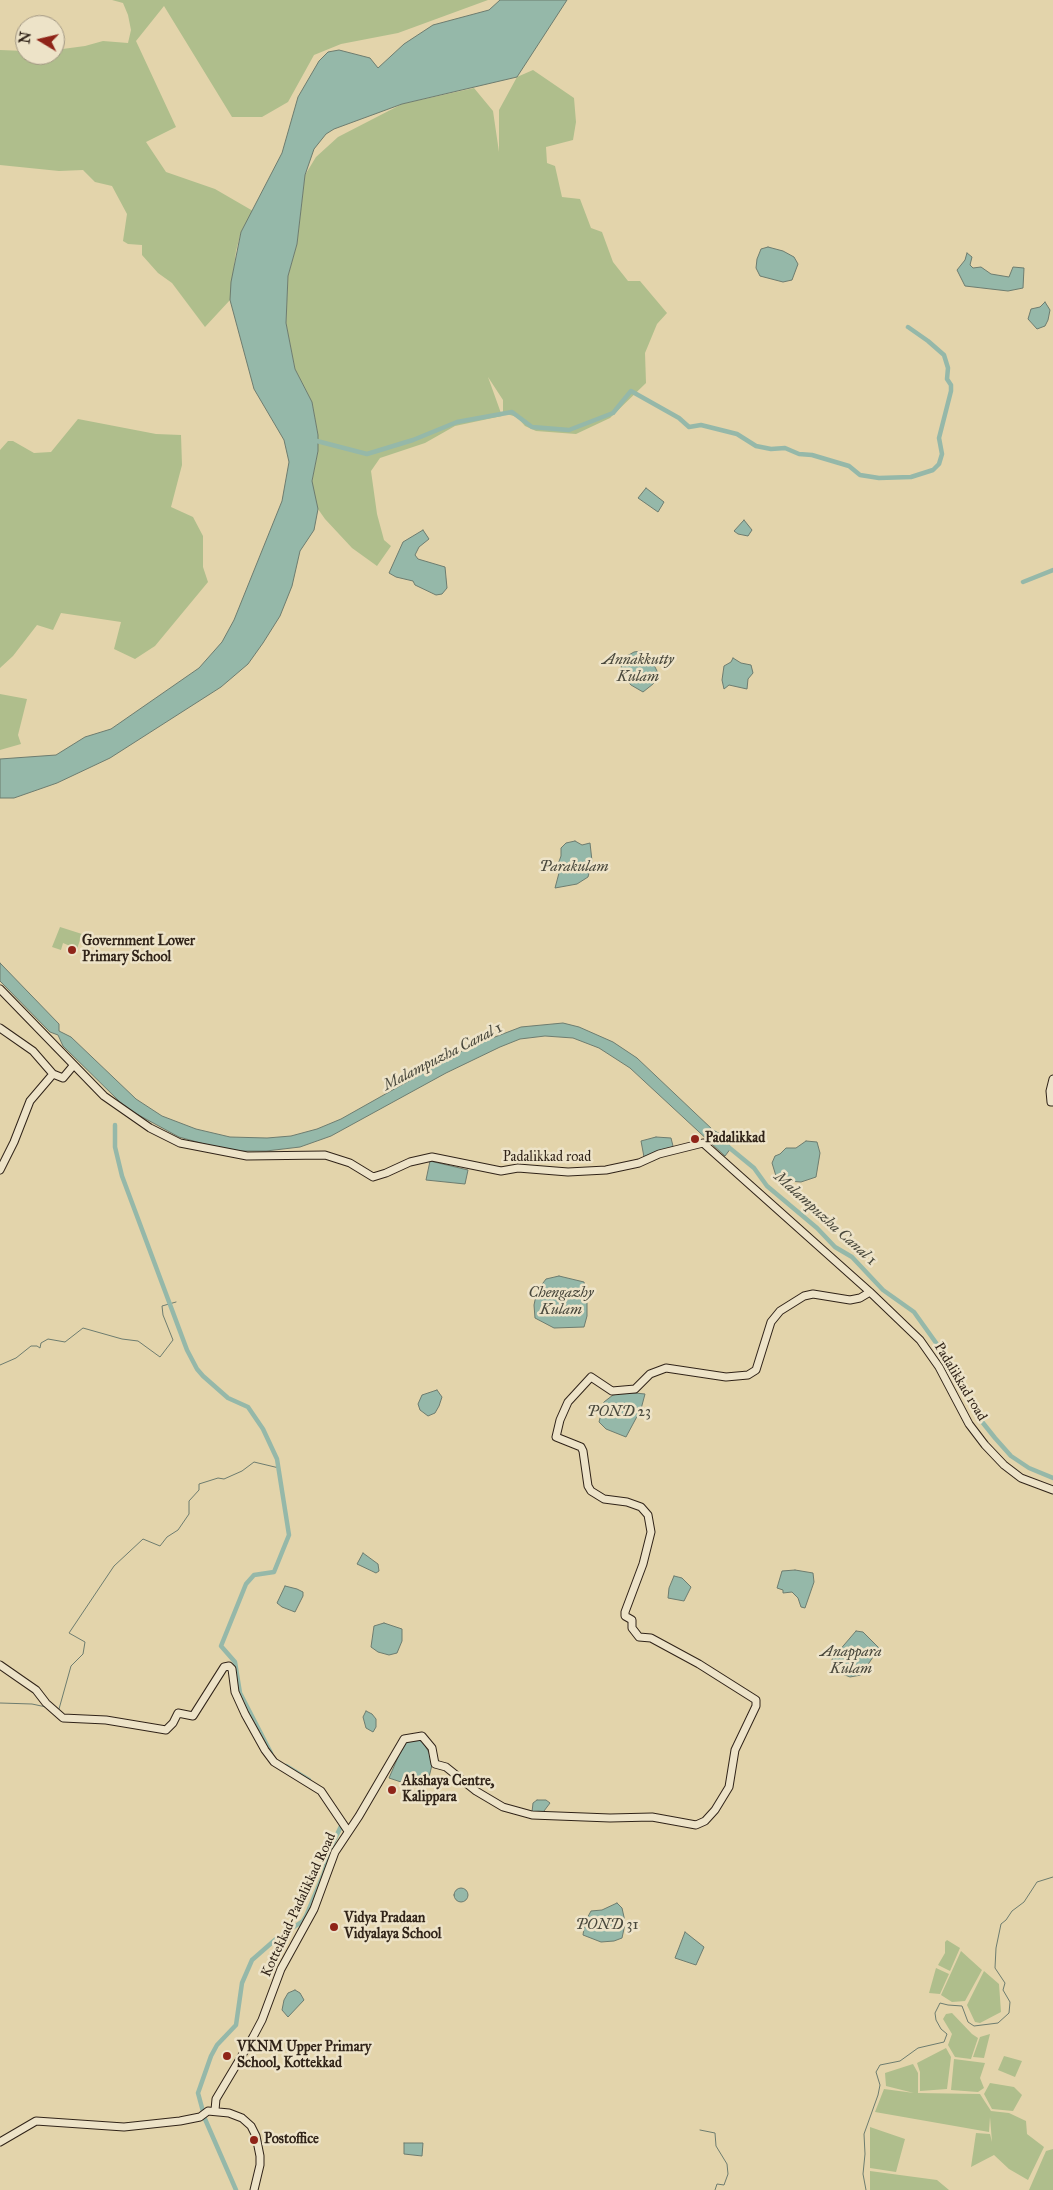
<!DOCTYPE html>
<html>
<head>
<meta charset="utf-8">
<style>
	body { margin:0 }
	#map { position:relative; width:1053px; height:2190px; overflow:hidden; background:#e3d4ab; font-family:"IM FELL Great Primer",serif }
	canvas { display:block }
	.north { position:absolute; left:15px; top:15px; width:50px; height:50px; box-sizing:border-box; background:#ede3c8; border:1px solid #a19682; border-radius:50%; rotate:279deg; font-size:14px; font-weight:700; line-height:20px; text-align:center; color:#302318 }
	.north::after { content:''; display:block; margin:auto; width:18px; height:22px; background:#8f2418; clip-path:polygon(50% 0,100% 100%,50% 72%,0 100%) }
</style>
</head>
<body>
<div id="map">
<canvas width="1053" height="2190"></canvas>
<div class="north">N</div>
</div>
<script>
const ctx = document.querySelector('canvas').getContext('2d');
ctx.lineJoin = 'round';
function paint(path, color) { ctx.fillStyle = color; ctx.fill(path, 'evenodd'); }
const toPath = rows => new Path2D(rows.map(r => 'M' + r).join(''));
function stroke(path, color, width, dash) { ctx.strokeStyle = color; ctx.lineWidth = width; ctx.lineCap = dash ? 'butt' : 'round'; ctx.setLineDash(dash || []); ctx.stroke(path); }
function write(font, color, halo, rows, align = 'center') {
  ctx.font = font + ' "IM FELL Great Primer",serif'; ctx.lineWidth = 5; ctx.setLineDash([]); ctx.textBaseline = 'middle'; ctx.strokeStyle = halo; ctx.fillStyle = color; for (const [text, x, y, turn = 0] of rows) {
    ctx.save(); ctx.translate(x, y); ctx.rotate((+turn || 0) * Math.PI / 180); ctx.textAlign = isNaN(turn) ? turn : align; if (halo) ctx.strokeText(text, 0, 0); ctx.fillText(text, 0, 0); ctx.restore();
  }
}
const green = toPath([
	[112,0,488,0,398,33,341,44,314,55,288,102,262,117,232,117,164,6,136,41,176,127,146,142,166,172,215,189,253,211,241,232,236,251,230,300,205,327,172,283,158,273,142,255,142,245,128,244,123,241,127,214,112,186,95,182,83,170,59,171,0,165,0,50,25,51,25,55,55,55,55,50,85,46,103,41,128,43,131,30,128,15,123,3],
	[533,70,574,98,576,122,573,140,546,147,547,163,555,166,562,197,580,199,591,228,602,232,613,262,628,281,640,281,667,313,657,324,645,353,646,383,610,418,576,434,536,431,525,426,517,417,503,413,503,400,488,377,502,416,455,426,425,443,380,458,371,471,377,514,384,540,391,546,377,566,352,548,325,519,318,509,312,489,312,481,318,451,318,435,312,402,295,369,286,323,288,276,297,244,305,175,316,157,338,137,402,104,474,88,493,111,499,152,499,110,517,77],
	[78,419,156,434,181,435,182,465,171,507,193,517,203,536,203,567,208,582,155,646,135,659,114,649,121,622,61,613,53,630,37,625,13,656,0,668,0,450,8,441,13,441,34,453,51,452],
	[0,694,27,699,18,735,21,744,0,750],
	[60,927,82,934,77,949,63,943,61,950,52,947],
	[947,1940,960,1948,950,1971,938,1965,945,1953,945,1942],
	[961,1951,982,1970,965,2001,952,2002,941,1995],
	[936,1968,949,1974,940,1994,929,1993],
	[984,1971,999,1984,1001,2012,980,2023,975,2022,967,2005],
	[952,2013,972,2034,978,2038,971,2059,955,2057,948,2045,952,2034,943,2019,946,2014],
	[990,2034,984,2058,973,2057,980,2037],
	[946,2048,951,2057,947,2089,920,2091,920,2072,917,2063],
	[1004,2056,1022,2061,1015,2077,998,2070],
	[954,2059,985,2063,980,2078,984,2088,978,2092,951,2090],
	[913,2064,918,2073,918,2093,980,2094,991,2111,1009,2113,1026,2121,1027,2134,1044,2147,1028,2180,1009,2169,994,2155,971,2167,976,2133,990,2134,992,2142,990,2117,989,2132,875,2112,884,2089,914,2093,886,2086,885,2073],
	[990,2083,1014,2087,1022,2095,1013,2111,992,2109,984,2094],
	[870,2127,905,2139,896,2172,870,2168],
	[1053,2149,1053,2190,1029,2190,1046,2151],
	[870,2171,937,2180,949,2190,870,2190]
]);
const water = toPath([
	[500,0,567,0,517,77,402,104,334,129,326,134,314,149,305,175,297,244,288,276,286,323,295,369,312,402,318,435,318,451,312,481,318,509,314,530,300,551,292,586,280,616,263,643,248,664,221,687,110,758,57,783,14,798,0,798,0,759,56,755,85,737,111,729,199,668,222,642,234,620,282,501,289,462,284,440,254,389,230,300,231,282,241,232,282,153,298,97,319,61,328,52,339,50,370,58,378,68,404,44,433,25,489,10,500,0],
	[768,247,783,251,794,257,798,264,792,280,783,282,760,276,756,268,757,259,761,249,768,247],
	[967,253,972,257,970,265,973,268,981,267,991,274,1009,277,1013,267,1024,268,1023,288,1008,291,965,286,957,270,965,260,967,253],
	[1045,302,1050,310,1048,320,1045,326,1037,329,1028,319,1031,309,1040,307,1045,302],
	[646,488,664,502,658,512,638,498,646,488],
	[744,520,752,530,748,536,738,534,734,531,744,520],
	[423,530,429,539,419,547,415,555,418,559,445,567,447,588,442,594,436,595,415,585,413,581,396,577,389,573,403,542,423,530],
	[641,651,650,657,658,673,653,684,643,692,631,685,622,676,621,664,627,656,634,652,641,651],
	[733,658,741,663,751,665,753,673,748,679,747,689,729,685,724,689,722,680,724,666,731,662,733,658],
	[575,841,582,845,590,843,592,861,588,877,577,884,555,888,559,873,557,867,561,856,561,848,566,843,575,841],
	[0,963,59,1024,59,1031,71,1037,136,1099,162,1116,196,1129,230,1137,267,1138,291,1136,317,1129,341,1119,469,1047,521,1027,563,1023,579,1027,613,1042,637,1058,713,1130,724,1136,731,1148,725,1156,630,1068,599,1048,573,1038,545,1036,520,1039,500,1047,446,1073,331,1136,300,1147,266,1151,239,1151,208,1145,179,1137,133,1112,120,1102,63,1046,58,1035,50,1032,0,981,0,963],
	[656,1137,671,1138,673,1146,668,1150,644,1157,641,1141,656,1137],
	[806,1141,817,1142,820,1153,816,1177,801,1182,788,1181,776,1176,772,1163,775,1156,780,1154,786,1148,796,1148,806,1141],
	[430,1161,468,1170,465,1184,426,1180,430,1161],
	[559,1276,584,1282,587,1298,587,1316,584,1327,554,1328,535,1318,534,1305,537,1291,546,1279,559,1276],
	[437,1390,442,1397,439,1406,435,1413,428,1416,420,1410,418,1404,422,1395,437,1390],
	[625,1392,645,1394,641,1409,626,1437,606,1429,599,1422,604,1402,613,1395,625,1392],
	[363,1553,378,1564,379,1571,376,1573,357,1564,363,1553],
	[795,1570,813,1573,814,1582,805,1608,801,1607,798,1598,792,1592,783,1593,783,1590,777,1588,782,1571,795,1570],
	[674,1576,682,1578,691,1587,684,1601,668,1598,669,1588,674,1576],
	[285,1586,297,1589,303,1592,303,1596,295,1612,282,1607,277,1603,285,1586],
	[384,1623,402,1629,402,1641,397,1653,389,1655,378,1652,371,1647,374,1626,384,1623],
	[856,1631,863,1632,879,1648,861,1675,850,1677,835,1671,832,1659,856,1631],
	[366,1711,372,1714,376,1719,376,1727,373,1732,366,1728,363,1717,366,1711],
	[417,1739,424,1743,433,1761,429,1777,422,1782,401,1782,389,1778,405,1741,417,1739],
	[537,1800,546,1800,550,1803,541,1815,532,1812,533,1803,537,1800],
	'454 1895a7 7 0 1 1 14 0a7 7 0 1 1-14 0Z',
	[617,1903,622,1908,624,1917,625,1924,622,1938,614,1941,601,1942,583,1935,585,1922,591,1911,602,1910,617,1903],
	[685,1932,704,1947,696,1965,675,1958,685,1932],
	[295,1990,300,1993,304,2000,288,2017,282,2010,284,2000,288,1993,295,1990],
	[404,2143,423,2143,422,2156,404,2154,404,2143]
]);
const stream = toPath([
	[0,1365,16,1358,31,1346,37,1346,40,1348,41,1343,48,1339,65,1342,83,1328,122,1339,138,1341,160,1357,173,1340,163,1315,162,1306,176,1302],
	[0,1703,32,1704,46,1707],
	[59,1709,71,1666,83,1654,85,1642,69,1633,114,1566,143,1539,160,1546,167,1537,178,1530,189,1514,189,1501,199,1490,199,1484,218,1478,224,1479,242,1471,254,1462,279,1468],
	[700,2130,715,2133,716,2146,727,2164,728,2174,724,2185,717,2184,715,2190],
	[866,2190,863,2174,865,2154,864,2134,878,2095,880,2085,876,2072,880,2065,900,2061,918,2048,944,2042,947,2034,941,2029,936,2020,935,2013,940,2003,948,2005,962,2006,968,2022,974,2026,998,2023,1009,2013,1010,2002,1003,1990,1005,1983,995,1968,996,1948,1001,1924,1006,1920,1012,1911,1024,1902,1037,1882,1053,1877]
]);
const canal = toPath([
	[313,440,367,454,413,440,457,422,512,412,532,427,569,430,613,413,631,391,679,418,689,427,701,425,737,434,756,446,771,449,785,448,799,454,812,455,849,466,860,475,879,478,911,477,933,470,939,464,942,454,939,438,951,391,951,385,947,379,948,368,944,355,928,341,908,327],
	[1023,582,1053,570],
	[115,1125,115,1147,122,1176,187,1350,197,1369,203,1376,228,1398,248,1407,263,1429,277,1459,289,1535,274,1572,254,1575,246,1584,221,1646,235,1662,240,1693,271,1753],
	[726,1145,754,1168,767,1186,817,1228,835,1247,852,1257,883,1290,914,1312,944,1354,979,1418,995,1438,1011,1456,1029,1468,1053,1478],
	[286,1766,309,1780],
	[236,2190,205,2119,198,2093,211,2056,217,2045,236,2025,242,1983,252,1960,276,1939,303,1921,306,1916,324,1873,332,1845,343,1822]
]);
const secondary = toPath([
	[0,989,104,1096,150,1128,180,1143,247,1156,325,1155,350,1163,373,1177,386,1173,410,1162,432,1157,501,1171,518,1168,568,1172,606,1170,639,1163,659,1154,703,1143,870,1292,920,1340,939,1367,969,1424,985,1445,1004,1465,1021,1478,1053,1490],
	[0,1028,33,1051,53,1074,63,1078,73,1066],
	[1053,1079,1050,1091,1051,1102,1053,1102],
	[0,1170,14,1142,30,1101,53,1074],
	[0,1665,36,1690,46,1703,63,1718,106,1720,166,1730,173,1723,178,1713,193,1716,224,1667,229,1666,232,1669,235,1692,245,1714,265,1750,274,1762,321,1791,348,1831],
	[215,2110,216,2099,253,2037,262,2020,281,1969,314,1909,335,1852,359,1816,404,1739,422,1736,432,1748,435,1764,446,1767,476,1791,503,1807,532,1815,610,1818,652,1817,696,1825,705,1821,715,1810,729,1787,735,1750,756,1706,756,1700,699,1664,651,1638,639,1637,632,1628,632,1620,625,1616,625,1612,643,1564,651,1532,648,1515,641,1507,627,1502,604,1499,591,1491,588,1486,583,1451,581,1447,556,1437,560,1420,568,1402,591,1377,612,1391,635,1389,650,1374,666,1368,726,1377,748,1375,756,1370,771,1322,780,1311,804,1296,813,1294,850,1300,860,1298,870,1292],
	[0,2142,36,2121,124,2127,180,2121,200,2117,208,2111,229,2113,242,2118,251,2126,256,2136,260,2156,260,2165,254,2190]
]);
const markers = [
	[72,950,5,"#8f2418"],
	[695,1139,5,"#8f2418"],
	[392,1790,5,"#8f2418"],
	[334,1927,5,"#8f2418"],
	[227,2056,5,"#8f2418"],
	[254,2140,5,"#8f2418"]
];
const poiNames = [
	["Government Lower",82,942],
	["Primary School",82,958],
	["Padalikkad",705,1139],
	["Akshaya Centre,",402,1782],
	["Kalippara",402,1798],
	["Vidya Pradaan",344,1919],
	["Vidyalaya School",344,1935],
	["VKNM Upper Primary",237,2048],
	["School, Kottekkad",237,2064],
	["Postoffice",264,2140]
];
const streetNames = [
	["Padalikkad road",547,1158],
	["Padalikkad road",960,1382,59],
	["Kottekkad-Padalikkad Road",299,1905,-65]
];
const waterNames = [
	["Annakkutty",638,660],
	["Kulam",638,677],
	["Parakulam",574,867],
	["Malampuzha Canal 1",443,1057,-27],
	["Malampuzha Canal 1",825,1219,42],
	["Chengazhy",561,1293],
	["Kulam",561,1310],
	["POND 23",619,1412],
	["Anappara",851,1652],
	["Kulam",851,1669],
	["POND 31",607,1925]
];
paint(green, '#afbe8c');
paint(water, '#95b8a9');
stroke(water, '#6d7c6f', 1);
stroke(stream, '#6d7c6f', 1);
stroke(canal, '#95b8a9', 4.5);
stroke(secondary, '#302318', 9);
stroke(secondary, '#ede3c8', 7);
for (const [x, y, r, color] of markers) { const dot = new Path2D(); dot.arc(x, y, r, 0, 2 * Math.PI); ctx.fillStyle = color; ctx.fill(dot); stroke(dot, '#ede3c8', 2); }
write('bold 14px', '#302318', '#ede3c8', poiNames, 'left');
write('14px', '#302318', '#ede3c8', streetNames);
write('italic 15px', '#49483c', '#ede3c8', waterNames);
</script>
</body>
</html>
